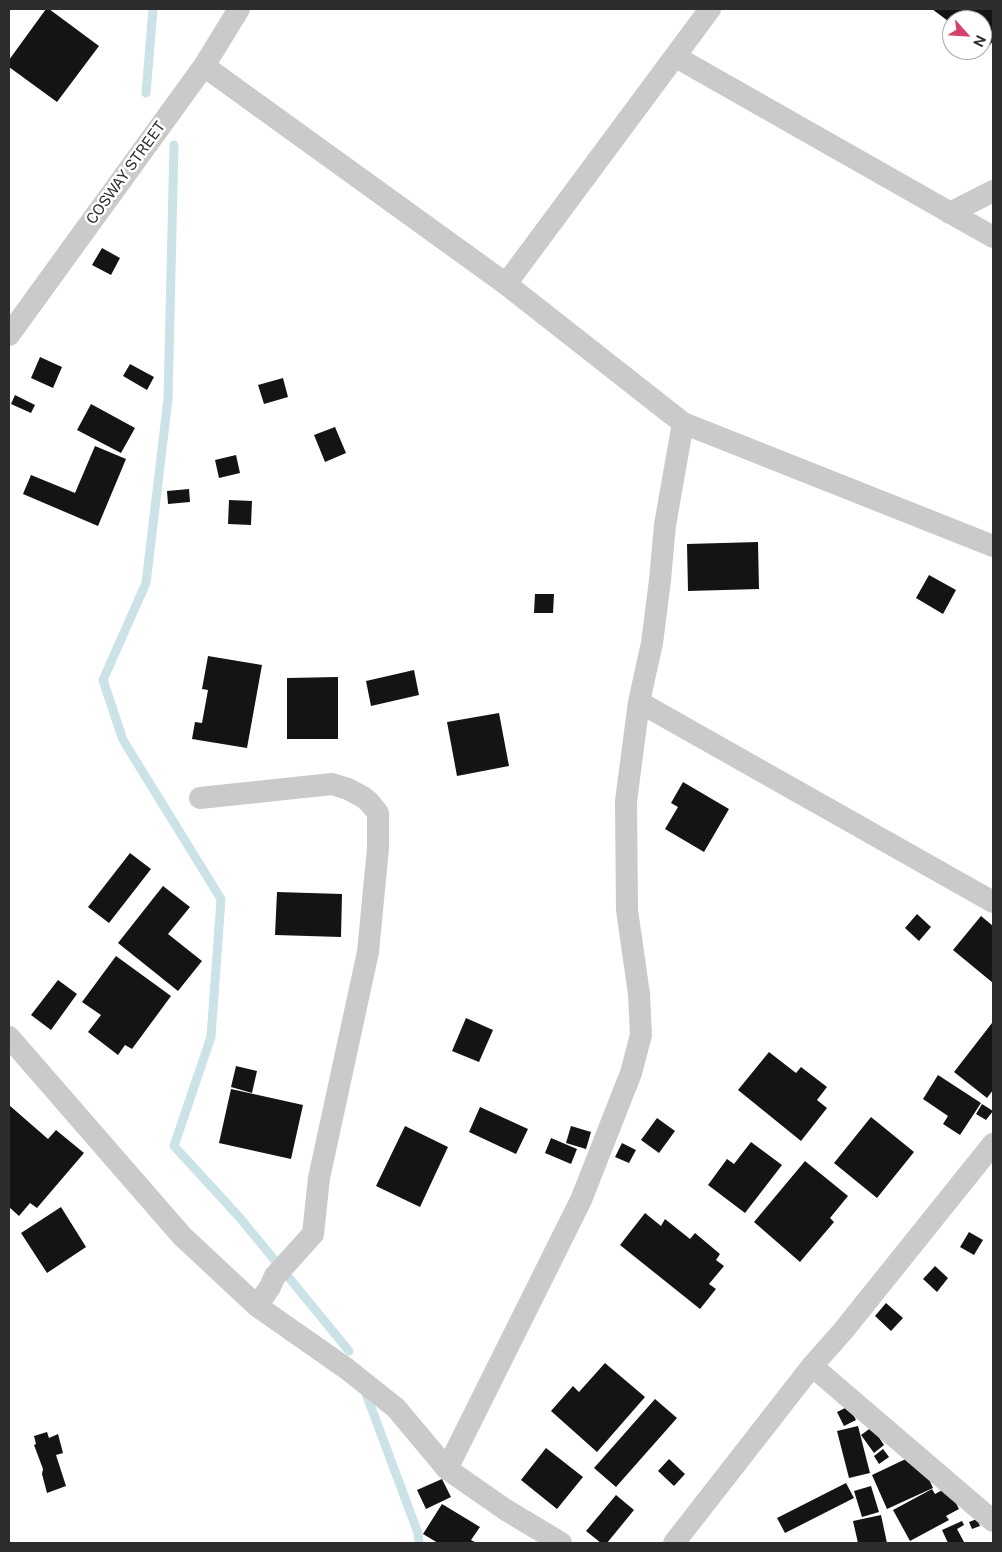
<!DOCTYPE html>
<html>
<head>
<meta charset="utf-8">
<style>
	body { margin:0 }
	#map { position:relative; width:1002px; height:1552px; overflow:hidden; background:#fff; font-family:"Public Sans",sans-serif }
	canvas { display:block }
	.frame { position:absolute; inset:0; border:10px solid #2d2d2d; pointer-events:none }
	.north { position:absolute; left:942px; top:10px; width:50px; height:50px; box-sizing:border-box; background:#fff; border:1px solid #ababab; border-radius:50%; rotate:116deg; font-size:14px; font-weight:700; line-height:20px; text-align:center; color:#2d2d2d }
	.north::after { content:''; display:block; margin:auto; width:18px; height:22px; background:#d2426a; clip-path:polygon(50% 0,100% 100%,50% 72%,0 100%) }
</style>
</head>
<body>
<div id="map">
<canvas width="1002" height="1552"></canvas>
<div class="frame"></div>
<div class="north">N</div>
</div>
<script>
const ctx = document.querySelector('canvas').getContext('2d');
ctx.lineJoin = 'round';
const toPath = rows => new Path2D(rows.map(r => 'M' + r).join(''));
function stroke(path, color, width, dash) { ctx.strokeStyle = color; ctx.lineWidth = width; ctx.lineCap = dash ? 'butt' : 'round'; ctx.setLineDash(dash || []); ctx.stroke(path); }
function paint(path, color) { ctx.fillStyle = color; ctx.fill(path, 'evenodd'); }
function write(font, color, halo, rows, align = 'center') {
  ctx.font = font + ' "Public Sans",sans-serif'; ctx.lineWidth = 5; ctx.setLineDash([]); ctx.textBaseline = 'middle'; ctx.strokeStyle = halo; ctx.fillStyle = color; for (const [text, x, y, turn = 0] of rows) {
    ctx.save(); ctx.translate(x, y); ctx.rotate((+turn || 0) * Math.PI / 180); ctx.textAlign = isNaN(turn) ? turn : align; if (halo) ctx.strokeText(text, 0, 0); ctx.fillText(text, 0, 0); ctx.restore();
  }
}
const stream = toPath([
	[146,93,153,9],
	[174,145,168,399,146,583,103,680,123,740,221,899,211,1037,174,1146,240,1218,349,1351],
	[365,1391,418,1533,419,1543]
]);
const building = toPath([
	[46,9,49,9,99,46,57,102,9,67,9,60],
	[932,9,993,9,993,41,986,50,982,47,982,20,952,20,952,24],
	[102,248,120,258,111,275,92,265],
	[40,357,62,367,53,388,31,378],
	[130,364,154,377,147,390,123,376],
	[283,378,288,397,264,404,258,385],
	[15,395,35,405,31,413,11,404],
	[91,404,135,428,121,453,77,430],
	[335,427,346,453,325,462,314,435],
	[95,446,126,459,98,526,23,494,31,475,75,493],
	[236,455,240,473,219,478,215,460],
	[189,489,190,502,168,504,167,491],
	[229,500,252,501,251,525,228,524],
	[758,542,759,589,688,591,687,544],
	[929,575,956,590,943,614,916,598],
	[535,594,554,594,553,613,534,613],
	[208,656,262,665,247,748,192,739,195,722,202,723,208,690,202,689],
	[414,670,419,695,371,706,366,681],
	[338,677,338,739,287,739,287,678],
	[499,713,509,766,457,776,447,722],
	[683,782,729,809,704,852,665,829,678,807,671,803],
	[130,853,151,869,109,923,88,907],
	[163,886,190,907,168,934,202,961,178,991,118,943],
	[277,892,342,894,341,937,275,935],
	[917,914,931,927,919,941,905,928],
	[981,916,993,926,993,983,953,950],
	[116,956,171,996,132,1049,125,1045,118,1055,88,1032,101,1015,82,1002],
	[58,980,77,994,51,1030,31,1015],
	[466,1018,493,1030,479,1062,452,1051],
	[992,1023,993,1090,987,1098,954,1072],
	[769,1052,796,1073,801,1067,827,1087,817,1100,827,1108,801,1141,738,1090],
	[236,1066,257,1071,252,1093,231,1087],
	[938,1075,981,1103,960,1135,943,1124,948,1116,923,1099],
	[231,1089,303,1105,291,1159,219,1143],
	[982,1104,993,1111,986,1120,976,1114],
	[9,1105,48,1139,56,1130,84,1153,37,1208,30,1203,19,1216,9,1207],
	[480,1107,528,1129,516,1154,469,1132],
	[871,1117,914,1152,877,1198,834,1163],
	[657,1118,675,1131,659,1153,641,1140],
	[405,1126,448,1147,420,1207,376,1186],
	[571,1126,591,1132,586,1149,566,1143],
	[551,1138,577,1149,571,1164,545,1153],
	[751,1142,782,1165,745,1213,708,1185,727,1159,734,1164],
	[622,1143,636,1150,629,1163,615,1157],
	[805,1161,848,1196,830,1218,834,1222,800,1262,754,1222],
	[61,1207,86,1247,47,1273,21,1233],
	[645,1213,661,1226,665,1219,690,1239,695,1233,720,1254,716,1260,724,1266,709,1284,716,1289,700,1309,620,1245],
	[969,1232,983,1240,974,1255,960,1247],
	[935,1266,948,1278,937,1292,923,1279],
	[886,1303,903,1318,891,1331,875,1316],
	[605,1363,645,1397,597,1452,551,1411,573,1386,579,1392],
	[655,1399,677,1418,616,1487,594,1468],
	[849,1406,856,1420,844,1426,837,1412],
	[858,1426,870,1473,849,1478,837,1431],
	[872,1427,884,1445,874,1453,861,1435],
	[47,1432,49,1438,58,1434,63,1453,56,1455,66,1486,47,1493,42,1474,43,1469,34,1445,36,1444,34,1436],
	[546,1448,583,1477,557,1509,521,1480],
	[883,1449,889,1457,879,1464,874,1456],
	[912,1456,924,1468,933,1488,887,1509,872,1475],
	[669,1459,685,1474,674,1486,658,1471],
	[442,1479,451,1497,426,1509,417,1490],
	[846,1483,854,1498,785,1533,777,1518],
	[871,1486,879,1512,862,1517,854,1491],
	[948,1487,959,1509,946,1516,949,1520,910,1541,893,1510,932,1489,935,1494],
	[616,1495,634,1510,607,1543,601,1543,586,1531],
	[442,1504,480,1527,471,1540,477,1543,438,1543,423,1534],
	[881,1515,887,1543,858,1543,853,1521],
	[977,1519,980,1526,972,1529,969,1522],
	[962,1521,964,1525,957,1529,964,1542,948,1543,942,1530]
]);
const minor = toPath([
	[676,57,993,237],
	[204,66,506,284,683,423,993,546],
	[950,213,993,191],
	[506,284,710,9],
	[9,335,204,66,239,9],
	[639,702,993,902],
	[200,798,332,784,348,789,363,797,369,802,378,813,378,848,368,952,319,1178,313,1234,275,1276,270,1287,257,1306],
	[9,1037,182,1236,257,1306,347,1369,396,1408,447,1469,506,1510,561,1543],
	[812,1366,993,1521],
	[447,1469,581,1200,631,1073,641,1035,639,994,627,910,626,801,639,702,652,643,660,580,665,525,683,423],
	[674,1543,812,1366,843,1331,993,1144]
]);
const streetNames = [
	["COSWAY STREET",126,173,-54]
];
stroke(stream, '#cbe2e7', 9);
paint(building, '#141414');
stroke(minor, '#cacaca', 22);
write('15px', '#2d2d2d', '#fff', streetNames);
</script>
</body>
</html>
